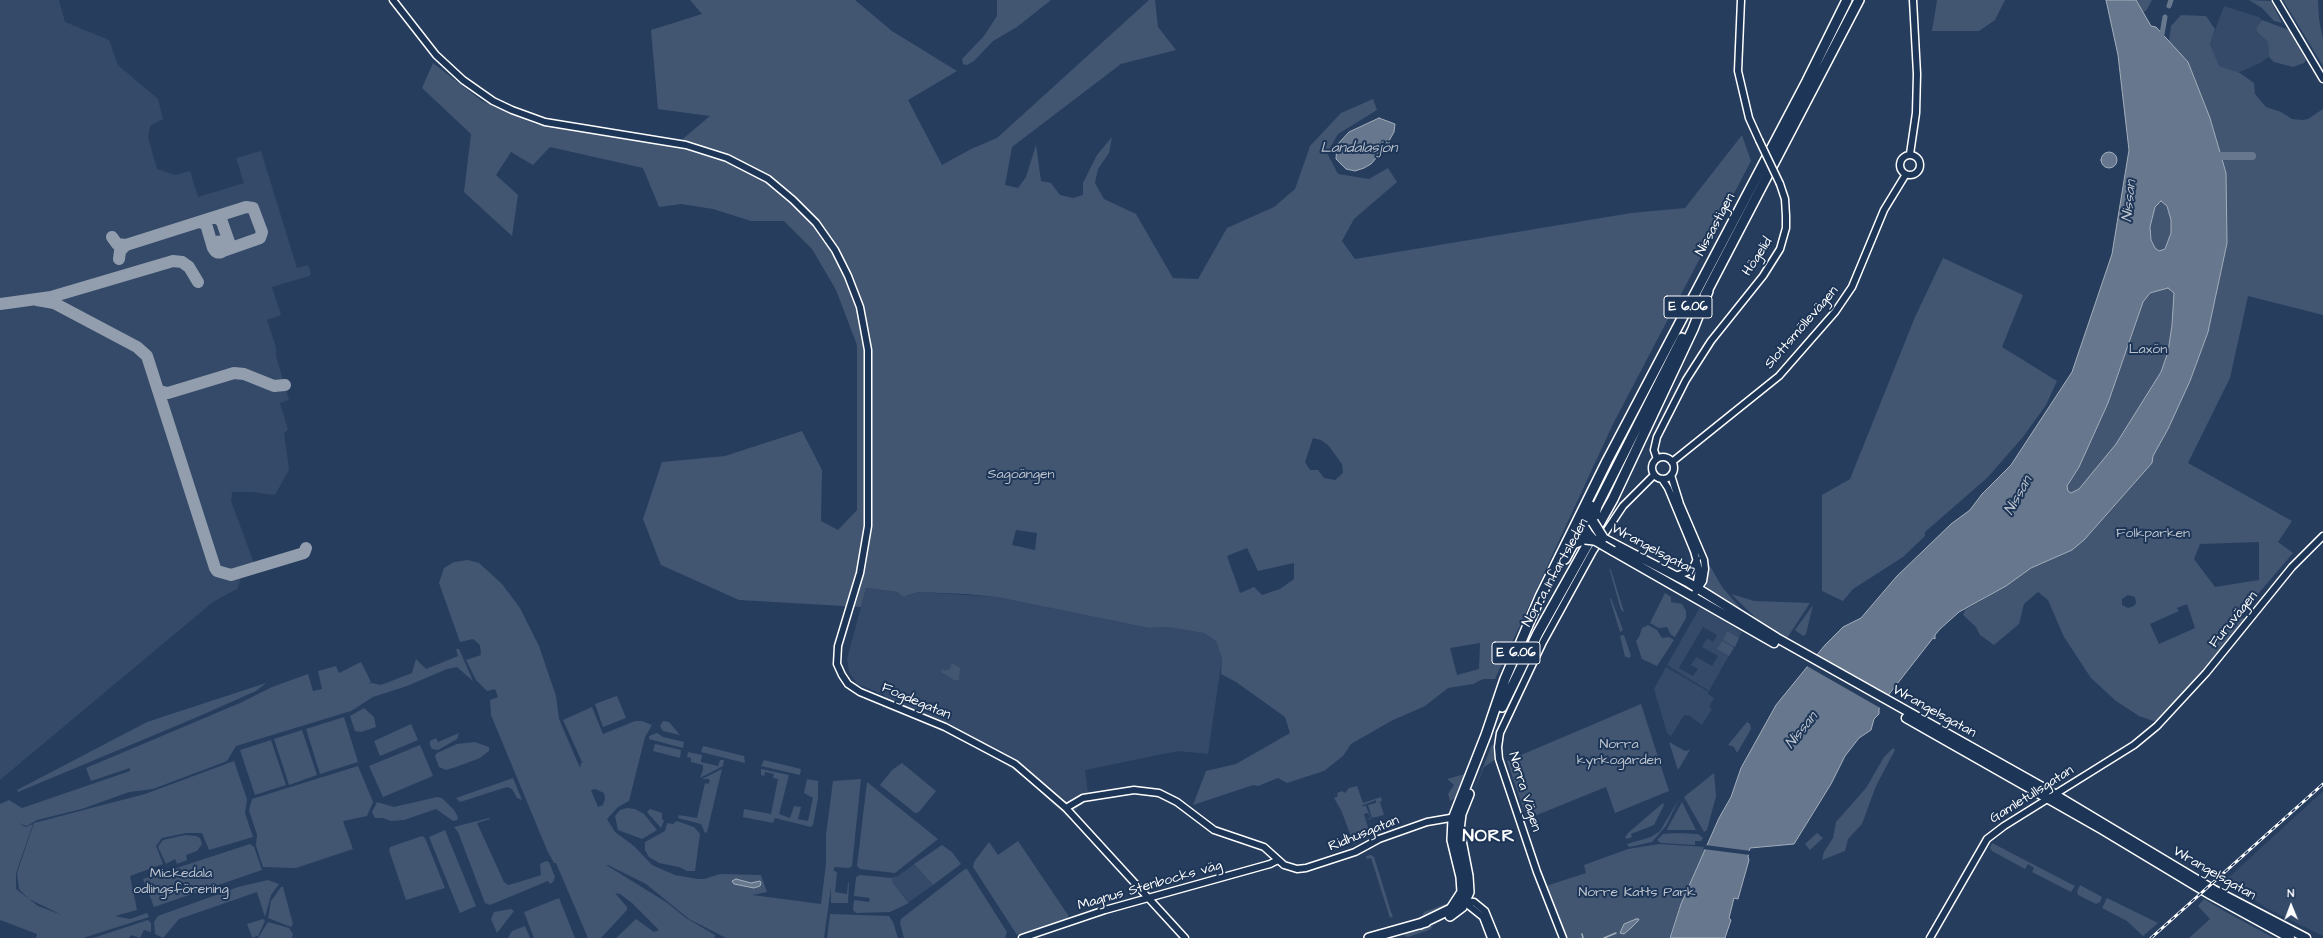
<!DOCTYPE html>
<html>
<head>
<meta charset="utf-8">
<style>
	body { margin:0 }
	#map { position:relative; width:2323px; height:938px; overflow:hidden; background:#263d5e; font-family:"Architects Daughter",sans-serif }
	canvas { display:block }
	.north { position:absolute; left:2271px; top:886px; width:40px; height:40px; -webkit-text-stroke:3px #1d3557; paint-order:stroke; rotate:359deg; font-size:11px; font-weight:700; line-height:16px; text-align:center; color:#fff }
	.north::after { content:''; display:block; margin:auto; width:14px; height:18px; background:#fff; clip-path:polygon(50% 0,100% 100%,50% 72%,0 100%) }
</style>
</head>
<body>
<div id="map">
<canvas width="2323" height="938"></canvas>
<div class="north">N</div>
</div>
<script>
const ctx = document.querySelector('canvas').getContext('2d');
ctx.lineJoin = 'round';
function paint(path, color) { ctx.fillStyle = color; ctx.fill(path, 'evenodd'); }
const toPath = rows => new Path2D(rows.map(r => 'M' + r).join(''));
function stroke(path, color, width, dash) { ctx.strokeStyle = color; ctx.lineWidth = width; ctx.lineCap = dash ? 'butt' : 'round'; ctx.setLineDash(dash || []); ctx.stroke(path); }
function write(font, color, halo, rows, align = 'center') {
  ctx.font = font + ' "Architects Daughter",sans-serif'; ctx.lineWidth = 4; ctx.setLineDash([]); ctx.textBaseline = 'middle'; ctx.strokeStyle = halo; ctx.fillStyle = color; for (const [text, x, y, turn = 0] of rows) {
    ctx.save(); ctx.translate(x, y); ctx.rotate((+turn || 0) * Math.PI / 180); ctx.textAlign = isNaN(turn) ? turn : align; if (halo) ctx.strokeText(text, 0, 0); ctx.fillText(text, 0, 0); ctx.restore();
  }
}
const built = toPath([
	[0,0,59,0,65,22,109,40,118,65,158,99,163,119,150,126,148,137,157,169,175,175,190,171,198,197,244,183,236,158,261,151,297,268,308,265,311,274,309,276,272,287,281,315,267,320,276,347,276,356,289,400,280,403,288,430,284,433,289,470,275,495,252,492,232,492,231,501,254,563,240,569,242,575,237,589,213,602,0,780],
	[2224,6,2259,17,2262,20,2256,28,2257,32,2268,42,2269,57,2260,63,2240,72,2233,72,2219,67,2210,44],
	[866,588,898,592,907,596,918,592,997,597,1149,628,1167,627,1204,633,1216,641,1222,659,1208,754,1178,751,1085,770,1089,801,1084,802,1068,818,1030,782,981,748,921,720,882,708,885,695,857,684,849,672,847,659],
	[1700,607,1742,632,1709,691,1667,665],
	[1703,627,1717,635,1713,642,1707,638,1702,647,1718,656,1712,666,1696,657,1691,665,1698,669,1693,676,1679,668],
	[1666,667,1709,692,1708,694,1714,698,1709,707,1712,709,1702,725,1690,716,1684,715,1671,736,1667,733,1654,689],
	[2323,791,2323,936,2266,908,2227,879],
	[914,864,933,885,909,902,893,883,892,877,898,876]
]);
const green = toPath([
	[690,0,855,0,892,31,957,71,908,100,942,165,971,149,997,138,1149,0,1155,0,1158,27,1176,50,1121,64,1012,147,1005,185,1018,188,1026,177,1036,145,1041,181,1051,183,1060,195,1073,198,1083,195,1083,183,1097,155,1112,137,1109,153,1098,169,1095,183,1104,199,1136,214,1173,278,1198,279,1227,228,1274,207,1295,189,1310,146,1341,113,1373,99,1377,110,1338,134,1327,153,1338,174,1369,179,1388,168,1397,182,1354,219,1342,241,1355,259,1631,213,1685,208,1742,135,1751,161,1613,424,1495,679,1483,679,1473,684,1448,688,1425,706,1391,721,1351,744,1343,756,1324,771,1287,783,1278,778,1258,786,1253,785,1193,805,1206,771,1236,764,1290,733,1285,717,1236,682,1221,674,1222,659,1216,641,1204,633,1167,627,1149,628,997,597,966,594,918,592,903,597,898,592,866,588,861,607,739,600,661,565,643,519,662,462,725,456,802,431,822,470,821,521,838,530,857,510,857,345,836,290,812,249,784,221,751,221,713,209,681,204,659,207,643,168,550,147,533,165,511,152,496,175,518,195,512,236,464,192,471,134,422,88,433,63,482,101,535,124,673,147,710,116,658,109,651,30,702,14],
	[1313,438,1321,440,1328,445,1342,464,1343,473,1335,480,1324,478,1318,470,1310,470,1305,462],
	[1016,530,1037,533,1035,550,1012,545],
	[1247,548,1258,571,1294,563,1294,579,1280,589,1262,595,1254,587,1240,593,1227,556],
	[1480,643,1479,669,1457,675,1450,648],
	[997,0,1051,0,1017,27,993,41,974,61,967,65,963,64,962,59,984,36,997,16],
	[1937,0,2005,0,1995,20,1979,31,1932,31],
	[2136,0,2152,0,2146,11,2142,12],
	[2249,0,2271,1,2282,23,2274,21,2262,8],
	[2283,0,2318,0,2319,19,2323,39,2323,66],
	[2181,15,2206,16,2215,29,2210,44,2219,66,2240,73,2254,83,2255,94,2266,107,2281,112,2292,119,2303,120,2308,119,2323,109,2323,315,2248,296,2230,378,2188,463,2292,521,2278,542,2293,553,2240,615,2249,624,2159,723,2139,716,2116,701,2091,678,2064,637,2048,600,2038,592,2024,604,2019,624,1994,645,1980,635,1976,627,1963,615,1965,610,2006,586,2031,568,2072,550,2084,540,2152,463,2152,456,2168,429,2190,381,2208,332,2227,243,2226,173,2210,118,2188,62,2169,42,2171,26],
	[2259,542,2259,580,2215,587,2194,559,2200,544],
	[2128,595,2135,597,2136,603,2134,606,2128,608,2122,605,2122,599],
	[2187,604,2195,628,2159,644,2150,624,2179,611,2177,608],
	[2262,20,2289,30,2306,60,2304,63,2293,67,2274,62,2269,57,2268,42,2257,32,2256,28],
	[2161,201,2167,206,2171,220,2171,233,2165,249,2159,251,2155,248,2151,240,2150,227,2155,207],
	[1943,258,2023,295,2002,347,2057,381,2046,405,2023,437,1987,478,1925,532,1925,536,1903,557,1853,589,1843,601,1822,591,1822,495,1850,479,1915,317],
	[2168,288,2174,293,2172,325,2168,352,2161,372,2116,444,2079,489,2071,493,2068,491,2067,486,2079,467,2108,403,2143,302,2150,293],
	[1706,559,1722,587,1741,609,1707,588,1705,581],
	[468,560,479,563,502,584,520,608,539,646,556,696,559,719,580,768,581,763,585,761,582,762,563,720,592,707,603,734,635,721,642,721,652,725,645,737,629,801,618,807,607,819,615,832,634,846,652,865,675,875,698,879,704,879,720,874,761,875,767,892,752,895,821,904,826,864,826,835,833,781,861,779,852,866,849,868,834,867,834,871,837,872,835,892,847,894,848,883,849,883,848,903,831,903,831,887,824,938,726,938,689,919,646,884,608,865,606,865,666,902,686,918,715,935,714,938,616,938,636,919,654,932,659,930,632,903,620,894,615,893,627,907,627,910,601,938,588,938,556,863,554,863,547,850,491,715,490,700,498,697,495,689,487,691,476,680,466,660,481,655,480,645,473,639,460,642,439,583,444,568,454,562],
	[595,789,604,793,605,799,603,805,598,807,591,790],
	[1609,568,1611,570,1624,612,1621,610],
	[1665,593,1671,597,1671,602,1682,604,1686,611,1686,618,1675,637,1671,635,1667,627,1659,628,1650,623],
	[1731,594,1754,601,1810,603,1787,638,1761,623],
	[1611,598,1623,630,1620,632,1610,599],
	[1813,605,1806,634,1803,636,1795,630],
	[1648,625,1657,630,1662,638,1669,637,1674,640,1657,666,1642,659,1636,641,1639,637,1642,628],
	[1727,631,1739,638,1735,647,1723,640],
	[1624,635,1631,656,1628,659,1628,657,1625,657,1620,636],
	[1722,641,1734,648,1729,656,1717,649],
	[456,649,459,649,473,681,457,667,447,669,407,686,373,697,351,711,236,746,227,761,153,789,129,792,82,809,37,820,27,826,18,823,26,827,33,824,16,873,16,889,38,906,62,915,29,899,19,889,17,873,34,823,145,794,234,761,247,799,245,813,253,837,209,850,202,833,186,833,162,838,156,846,163,864,130,876,137,910,115,916,130,919,147,913,149,917,83,938,36,938,37,934,0,920,0,804,9,800,22,808,130,771,130,768,91,781,86,768,240,703,272,687,308,674,313,691,322,689,318,671,336,666,339,673,361,662,371,682,368,684,372,683,381,685,412,673,416,659,426,669,458,656],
	[952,663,960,668,959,680,954,680,941,672,943,667,943,671,950,669],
	[266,683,256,691,195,718,18,792,17,790,147,722],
	[617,696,626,718,603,727,595,704],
	[1641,704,1669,791,1615,813,1606,787,1527,819,1507,761],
	[364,708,374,717,376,727,361,732,355,731,350,716],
	[344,717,358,762,320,774,306,729],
	[663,721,669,722,680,735,663,731,660,726],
	[1747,722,1750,724,1751,729,1737,753,1734,747,1728,745],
	[411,724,418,740,380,756,374,741],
	[302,730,317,775,289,785,274,739],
	[459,733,457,739,438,750,432,749,430,745,430,741,436,738,438,742],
	[657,733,663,737,684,742,683,748,649,739,649,736],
	[271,740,286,785,255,795,240,750],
	[475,742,489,747,489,751,480,758,456,767,446,770,439,767,435,756,437,753,457,744],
	[1669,742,1685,751,1690,750,1678,770],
	[655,744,681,750,680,758,653,751],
	[1492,744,1496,759,1484,767,1470,801],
	[420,745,433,776,383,797,369,766],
	[703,746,744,756,745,763,701,752],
	[1893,748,1895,750,1876,786,1862,824,1848,839,1845,851,1822,860,1824,852,1833,838,1836,822,1866,788,1884,757],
	[1476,751,1475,756,1455,798,1450,801,1448,794,1454,785,1447,779,1465,774],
	[688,752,702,755,701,762,718,766,720,760,724,760,723,766,700,778,703,770,703,765,691,762,691,758,687,757],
	[764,760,801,769,800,775,761,766],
	[902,763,936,791,919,812,915,813,880,785,892,770],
	[358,766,373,802,367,816,343,821,353,849,296,868,263,867,256,846,257,835,249,810,252,799],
	[722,769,707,832,705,833,701,824,678,818,679,815,697,818,705,783,708,784,710,781,709,779,702,779],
	[761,769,789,775,779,814,790,818,794,806,801,807,798,819,808,821,813,798,804,793,807,779,818,781,818,798,813,825,811,827,775,818,773,823,743,817,744,809,771,814,778,779,773,778,774,774,765,772,764,776,761,775],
	[1714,773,1716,796,1707,830,1704,832,1684,797],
	[513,778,522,800,517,798,512,789,507,787,460,802,456,798],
	[867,782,938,839,895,873,860,869,857,866],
	[1357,786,1363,803,1381,797,1382,801,1376,803,1376,800,1361,806,1366,806,1371,819,1366,820,1370,818,1368,813,1364,814,1370,834,1354,844,1341,810,1334,798,1338,796,1337,793,1342,791,1345,793,1349,788],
	[437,797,442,798,454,810,458,817,457,820,453,821,436,809,404,820,391,821,383,818,375,818,372,812,377,802,394,807],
	[1679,799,1666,826,1652,842,1629,847,1627,844,1651,837,1660,831],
	[1380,802,1384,815,1372,818,1368,805],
	[1682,802,1696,830,1667,830,1667,829],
	[1663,803,1664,805,1654,825,1631,834,1632,837,1627,839,1625,837,1628,833],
	[627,808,635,809,644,814,657,830,642,839,618,830,615,816,620,810],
	[650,809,662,813,662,819,664,821,661,828,647,812],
	[489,818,490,819,477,823,504,882,508,885,516,883,541,875,540,864,546,861,549,862,555,877,553,882,550,884,548,881,490,905,485,903,458,832,454,827],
	[677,821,694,827,700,834,695,871,687,871,679,867,659,863,649,857,645,850,645,842,665,831,667,823,673,824],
	[445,830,476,906,460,913,429,837],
	[1676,833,1698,834,1703,838,1701,841,1695,841,1695,845,1661,843,1657,840,1663,834],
	[1817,833,1823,838,1810,850,1805,844],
	[185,835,196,836,200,838,202,844,197,851,186,855,187,860,177,864,175,859,166,864,158,847,163,840],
	[422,836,425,838,445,888,406,900,389,850,390,847],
	[1018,841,1068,915,1068,918,1017,935,973,867,974,862,989,842,998,855],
	[1992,843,2075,886,2071,892,2032,872,2034,868,2028,864,2025,869,1992,851,1990,848],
	[250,844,254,847,262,870,154,907,143,879],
	[1659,844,1706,847,1681,904,1669,938,1566,938,1546,886,1586,873,1584,865,1628,849],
	[942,845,952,852,961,864,933,885,914,864],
	[1371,855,1374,857,1391,912,1393,916,1390,918,1371,858,1367,859,1366,856],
	[965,869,967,869,1007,932,1005,938,904,938,900,923,901,919],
	[860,875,892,878,893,883,909,903,890,912,856,913,853,910,854,900,869,902,870,898,854,896,856,877],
	[268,880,279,884,271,895,265,917,257,892,179,919,163,938,155,934,154,922,158,916,238,887],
	[2080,885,2102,897,2100,902,2096,904,2078,895,2077,892],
	[281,887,283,887,293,924,291,927,268,918,271,901],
	[559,898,575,938,534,938,524,912],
	[2107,898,2158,923,2143,936,2127,921,2102,908],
	[2204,899,2226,912,2274,938,2189,938,2210,919,2198,906],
	[1451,902,1451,905,1435,915,1402,925,1422,916,1424,912],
	[511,909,514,911,497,933,491,919,494,912],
	[830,914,889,916,893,922,898,938,827,938],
	[263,919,265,921,258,936,249,938,252,937,247,924],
	[148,920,151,923,151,932,144,930,140,938,131,935,129,938,93,938],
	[268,922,289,928,293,934,292,938,258,938],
	[1433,925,1431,929,1426,931,1408,937,1405,936,1403,932],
	[525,926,530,938,508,938,512,931]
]);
const water = toPath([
	[2106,0,2136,0,2151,26,2156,27,2188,62,2210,118,2226,173,2227,243,2208,332,2190,381,2168,429,2153,456,2152,463,2084,540,2072,550,2031,568,2006,586,1959,612,1940,629,1935,635,1935,639,1933,638,1890,693,1879,709,1879,714,1874,719,1871,730,1859,738,1845,756,1831,784,1794,844,1750,848,1748,857,1749,860,1738,899,1734,898,1729,918,1731,920,1725,938,1670,938,1681,904,1719,818,1731,797,1741,768,1776,705,1825,645,1843,627,1861,618,1897,576,1951,524,1970,510,1982,494,2011,465,2072,372,2112,254,2129,150,2118,55,2106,0],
	[2161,201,2167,206,2171,220,2171,233,2165,249,2159,251,2155,248,2151,240,2150,227,2155,207,2161,201],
	[2168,288,2174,293,2172,325,2168,352,2161,372,2116,444,2079,489,2071,493,2068,491,2067,486,2079,467,2108,403,2143,302,2150,293,2168,288],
	[1379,118,1395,124,1394,132,1385,148,1371,164,1364,168,1355,171,1346,169,1336,159,1337,145,1349,132,1379,118],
	'2101 160a8 8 0 1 1 16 0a8 8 0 1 1-16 0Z',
	[736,879,751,883,760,881,761,883,760,886,754,888,734,884,732,881,736,879],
	[1636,919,1639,919,1638,921,1631,928,1624,934,1620,933,1624,924,1636,919]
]);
const pier = toPath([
	[1814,654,1889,697,1882,709,1805,665],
	[1705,845,1751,851,1750,855,1703,849]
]);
const stream = toPath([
	[1582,934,1583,938],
	[1604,938,1616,933]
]);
const canal = toPath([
	[2169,6,2171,0],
	[2162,34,2165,17]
]);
const river = toPath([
	[2221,156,2252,156]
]);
const taxiway = toPath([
	[213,218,218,218,222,222,229,242,228,246,224,250],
	[199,222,206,224,213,248],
	[112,237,117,244,126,245,120,251,119,259],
	'213.5 247a5.5 5.5 0 1 1 11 0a5.5 5.5 0 1 1-11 0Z',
	[126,245,246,207,253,208,262,232,260,238,220,252],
	[37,300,54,303,137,347,147,356,215,568,217,571,231,575,304,553,306,548],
	[0,304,51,297,173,261,182,262,189,267,198,282],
	[159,391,168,393,234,373,244,374,274,386,285,385]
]);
const minor = toPath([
	[393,0,436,55,463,80,493,101,512,110,545,122,686,145,727,158,768,179,793,200,816,223,835,250,848,276,860,307,868,350,868,526,860,573,838,646,837,664,842,675,848,684,860,692,945,727,1015,764,1066,808,1185,938],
	[1741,0,1738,71,1749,118,1759,140],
	[2276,0,2323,79],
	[1910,154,1916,113,1917,74,1913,0],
	'1900 165a10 10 0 1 1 20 0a10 10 0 1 1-20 0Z',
	'1652 468a11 11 0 1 1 22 0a11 11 0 1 1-22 0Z',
	[1657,459,1654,450,1657,437,1686,380,1711,341,1763,276,1780,249,1786,228,1786,216,1785,199,1780,184],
	[1672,462,1779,376,1835,312,1852,287,1884,210,1906,174],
	[1671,475,1680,504,1704,560,1705,569,1703,581,1693,596],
	[1662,479,1668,488,1694,551,1699,569,1696,588],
	[1676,576,1692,570,1697,559],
	[1066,808,1083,798,1134,790,1159,793,1177,802,1214,830,1264,847,1284,865,1297,869,1306,868,1355,852,1379,839,1427,822,1456,817],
	[1463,901,1474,902,1485,911,1496,938],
	[1463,901,1483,917,1491,938],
	[1022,938,1105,910,1270,864,1278,860],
	[1563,938,1537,872,1499,759,1498,747,1500,733,1543,642,1593,551,1623,506,1654,475],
	[1930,938,1987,839,2004,826,2134,745,2157,726,2206,673,2292,567,2323,536]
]);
const major = toPath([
	[1603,538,1689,583,1777,638,2044,788,2214,890,2306,938],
	[1613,551,1774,643],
	[1906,718,2103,830,2211,895,2290,938]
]);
const highway = toPath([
	[1705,295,1859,0],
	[1593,522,1597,506,1682,338],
	[1569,540,1577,533,1587,532,1586,519,1591,506],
	[1565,559,1573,544,1585,539],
	[1502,707,1538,633,1613,499,1693,329,1708,291],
	[1450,916,1462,907,1469,892,1468,876,1459,830,1461,814,1469,794],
	[1420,924,1451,909,1462,892,1461,877,1452,840,1453,819,1486,735,1505,679,1540,597,1607,461,1807,81,1847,0],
	[1369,938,1426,922]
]);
const rail = toPath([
	[2151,938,2323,784]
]);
const minorBridge = toPath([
	[1759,140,1780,184]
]);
const majorBridge = toPath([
	[1588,533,1594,540,1613,551]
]);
const highwayBridge = toPath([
	[1593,522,1603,538],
	[1585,539,1594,540]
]);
const shields = [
	[1688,307,48],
	[1516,653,48]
];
const shieldNames = [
	["E 6.06",1688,307],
	["E 6.06",1516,653]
];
const streetNames = [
	["Nissastigen",1716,225,-62],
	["Högelid",1758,257,-57],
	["Slottsmöllevägen",1802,328,-49],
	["Wrangelsgatan",1653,550,28],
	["Norra Infartsleden",1556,573,-61],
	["Furuvägen",2234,620,-51],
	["Fogdegatan",916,702,23],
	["Wrangelsgatan",1934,712,29],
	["Norra Vägen",1524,792,73],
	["Gamletullsgatan",2032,795,-32],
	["Ridhusgatan",1364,834,-22],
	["Wrangelsgatan",2214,874,30],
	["Magnus Stenbocks väg",1150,886,-16]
];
const parkNames = [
	["Laxön",2148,350],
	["Sagoängen",1021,475],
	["Folkparken",2153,534],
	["Norra",1619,745],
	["kyrkogården",1619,761],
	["Mickedala",181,874],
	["odlingsförening",181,890],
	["Norre Katts Park",1637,893]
];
const waterNames = [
	["Landalasjön",1359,149],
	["Nissan",2130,201,-84],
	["Nissan",2019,496,-61],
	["Nissan",1802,731,-51]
];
const districtNames = [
	["NORR",1489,837]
];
paint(built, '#344a68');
paint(green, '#425672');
paint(water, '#67788e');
stroke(water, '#a4aebb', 1);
paint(pier, '#263d5e');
stroke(stream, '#a4aebb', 1.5);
stroke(canal, '#67788e', 5);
stroke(river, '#67788e', 8);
stroke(taxiway, '#929eae', 12);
stroke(minor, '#fff', 9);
stroke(major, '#fff', 11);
stroke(highway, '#fff', 12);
stroke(minor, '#1d3557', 6);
stroke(major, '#1d3557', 8);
stroke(highway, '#1d3557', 9);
stroke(rail, '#fff', 3);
stroke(rail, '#1d3557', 1.5, [4.5]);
stroke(minorBridge, '#fff', 9, []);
stroke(majorBridge, '#fff', 11, []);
stroke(highwayBridge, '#fff', 12, []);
stroke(minorBridge, '#1d3557', 6);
stroke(majorBridge, '#1d3557', 8);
stroke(highwayBridge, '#1d3557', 9);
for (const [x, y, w] of shields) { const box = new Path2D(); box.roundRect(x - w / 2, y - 11, w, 22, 3); ctx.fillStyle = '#1d3557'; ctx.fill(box); stroke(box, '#fff', 1); }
write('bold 13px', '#fff', null, shieldNames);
write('14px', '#fff', '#1d3557', streetNames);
write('14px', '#bdc4ce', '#1d3557', parkNames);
write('italic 15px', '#bbc2cc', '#1d3557', waterNames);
ctx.letterSpacing = '1px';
write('bold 18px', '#fff', '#1d3557', districtNames);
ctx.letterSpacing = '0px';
</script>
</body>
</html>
